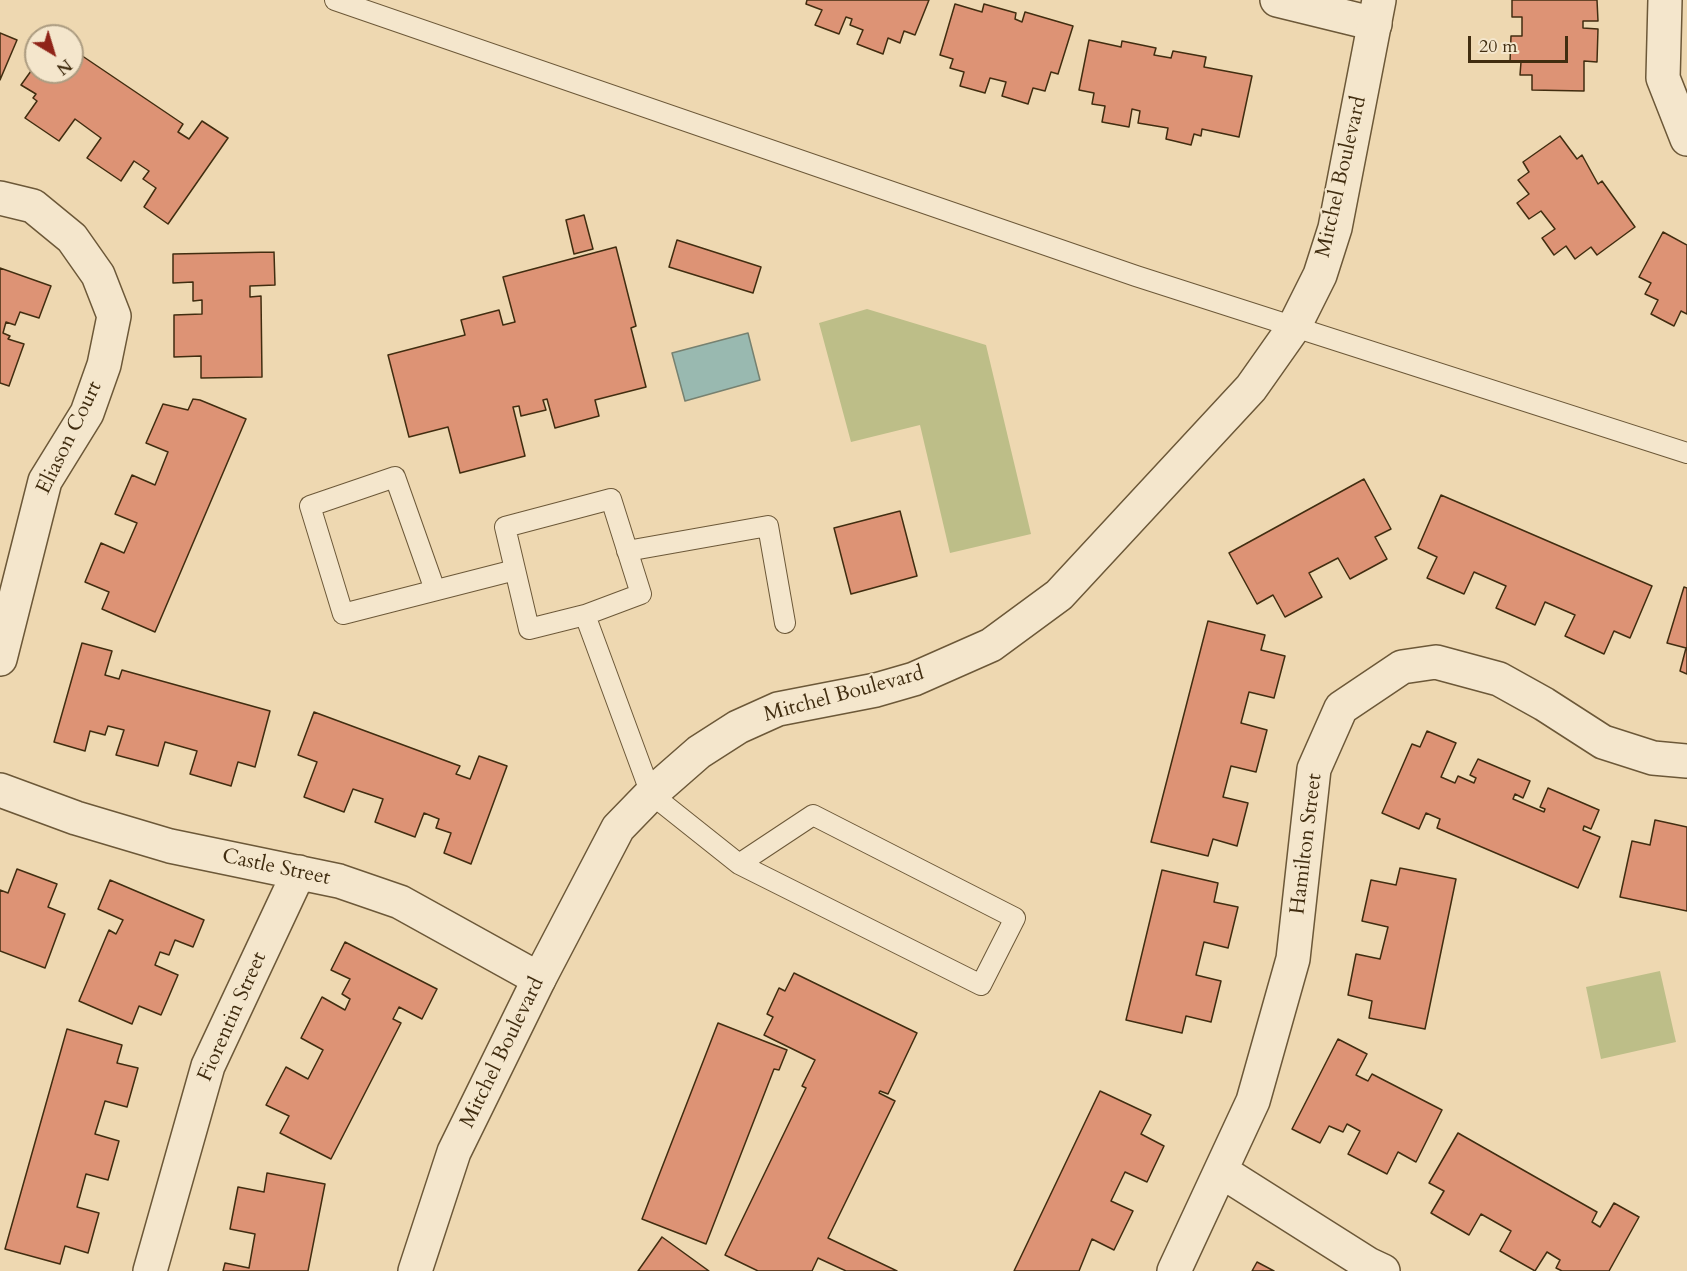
<!DOCTYPE html>
<html>
<head>
<meta charset="utf-8">
<style>
	body { margin:0 }
	#map { position:relative; width:1687px; height:1271px; overflow:hidden; background:#eed8b1; font-family:Cardo,serif }
	canvas { display:block }
	.north { position:absolute; left:24px; top:24px; width:60px; height:60px; box-sizing:border-box; background:#f4e6cc; border:2px solid #ac9c81; border-radius:50%; rotate:142deg; font-size:16px; font-weight:700; line-height:24px; text-align:center; color:#412d10 }
	.north::after { content:''; display:block; margin:auto; width:21px; height:27px; background:#8f2418; clip-path:polygon(50% 0,100% 100%,50% 72%,0 100%) }
	.scale { position:absolute; left:1468px; top:36px; width:100px; height:27px; box-sizing:border-box; border:3px solid #412d10; border-top:0; padding-left:8px; font-size:18px; line-height:21px; white-space:nowrap; color:#412d10; -webkit-text-stroke:4px #f4e6cc; paint-order:stroke }
</style>
</head>
<body>
<div id="map">
<canvas width="1687" height="1271"></canvas>
<div class="north">N</div>
<div class="scale">20 m</div>
</div>
<script>
const ctx = document.querySelector('canvas').getContext('2d');
ctx.lineJoin = 'round';
function paint(path, color) { ctx.fillStyle = color; ctx.fill(path, 'evenodd'); }
const toPath = rows => new Path2D(rows.map(r => 'M' + r).join(''));
function stroke(path, color, width, dash) { ctx.strokeStyle = color; ctx.lineWidth = width; ctx.lineCap = dash ? 'butt' : 'round'; ctx.setLineDash(dash || []); ctx.stroke(path); }
function write(font, color, halo, rows, align = 'center') {
  ctx.font = font + ' Cardo,serif'; ctx.lineWidth = 4.5; ctx.setLineDash([]); ctx.textBaseline = 'middle'; ctx.strokeStyle = halo; ctx.fillStyle = color; for (const [text, x, y, turn = 0] of rows) {
    ctx.save(); ctx.translate(x, y); ctx.rotate((+turn || 0) * Math.PI / 180); ctx.textAlign = isNaN(turn) ? turn : align; if (halo) ctx.strokeText(text, 0, 0); ctx.fillText(text, 0, 0); ctx.restore();
  }
}
const green = toPath([
	[867,309,986,345,1031,534,950,553,920,425,851,442,819,323],
	[1660,971,1676,1042,1601,1059,1586,987]
]);
const water = toPath([
	[748,333,760,380,685,401,672,353,748,333]
]);
const building = toPath([
	[807,0,929,0,915,35,904,31,900,43,888,38,883,54,857,44,863,30,850,25,852,19,846,17,839,34,815,25,822,10,806,4,807,0],
	[1512,0,1597,0,1598,21,1583,21,1583,28,1598,29,1597,62,1584,61,1584,91,1532,90,1532,75,1520,75,1521,62,1510,62,1511,36,1522,36,1522,17,1512,17,1512,0],
	[955,4,982,12,984,4,1016,13,1015,19,1022,22,1025,12,1073,26,1058,74,1051,72,1045,91,1033,88,1028,104,1002,96,1006,82,990,78,985,93,960,86,964,72,950,68,953,59,940,55,955,4],
	[0,33,17,40,0,80,0,33],
	[1089,40,1121,47,1122,41,1156,48,1154,55,1171,58,1173,51,1206,57,1204,67,1252,76,1239,137,1202,129,1201,136,1194,134,1191,145,1166,139,1168,128,1138,123,1140,111,1132,109,1129,127,1102,122,1105,106,1092,104,1094,93,1079,90,1089,40],
	[72,49,183,124,178,132,189,139,202,121,228,138,168,224,144,207,156,188,143,179,149,171,134,161,121,181,87,158,101,138,75,119,59,141,25,118,37,101,33,98,36,94,21,85,36,64,36,72,72,72,72,49],
	[1560,136,1577,159,1582,155,1598,184,1602,181,1635,227,1597,255,1591,247,1575,259,1566,246,1554,255,1542,238,1555,229,1541,211,1529,219,1517,203,1529,194,1518,180,1529,172,1523,162,1560,136],
	[584,215,593,249,574,254,566,220,584,215],
	[1663,232,1687,245,1687,314,1681,311,1674,326,1651,314,1658,300,1645,294,1651,283,1639,277,1663,232],
	[677,240,761,267,753,293,669,267,677,240],
	[616,247,636,326,631,328,646,387,595,400,599,416,555,428,547,399,543,400,546,410,521,416,519,406,513,407,525,456,460,473,448,427,409,437,388,355,465,335,461,320,499,310,503,325,515,322,503,277,616,247],
	[274,252,275,285,250,286,250,297,261,296,262,377,201,378,201,356,174,357,174,315,202,314,202,300,193,301,193,282,173,283,173,254,274,252],
	[0,268,51,286,39,318,20,312,15,325,6,322,3,333,10,336,8,339,24,344,9,386,0,383,0,268],
	[193,399,200,400,246,419,155,632,102,609,109,592,85,582,101,543,124,553,137,523,115,514,132,475,155,485,168,452,146,443,163,404,188,410,193,399],
	[1364,479,1391,529,1375,537,1387,559,1350,579,1338,558,1309,573,1322,597,1285,617,1273,595,1257,604,1229,553,1364,479],
	[1441,495,1652,586,1630,638,1614,631,1604,654,1565,636,1575,615,1545,602,1535,625,1496,608,1506,586,1474,572,1464,594,1427,578,1437,557,1418,548,1441,495],
	[900,511,917,576,851,594,834,528,900,511],
	[1684,587,1687,588,1687,674,1680,671,1686,648,1667,643,1684,587],
	[1208,621,1265,635,1261,650,1285,656,1274,698,1249,692,1241,723,1267,730,1256,772,1231,766,1223,797,1248,803,1237,846,1213,839,1208,856,1151,842,1208,621],
	[82,643,112,651,105,675,119,679,122,670,270,711,255,767,238,762,231,786,190,774,197,751,165,742,158,766,116,755,124,730,108,726,105,735,90,731,85,751,54,742,82,643],
	[314,712,460,766,456,774,470,779,479,756,507,766,471,864,444,853,451,833,436,828,439,819,424,813,415,837,375,822,383,799,353,789,344,812,304,797,317,762,298,755,314,712],
	[1427,731,1456,743,1441,777,1455,783,1458,776,1474,783,1476,778,1470,775,1478,759,1530,781,1523,798,1515,794,1513,799,1544,812,1545,809,1540,807,1548,788,1599,810,1591,829,1584,826,1583,830,1600,837,1578,888,1437,828,1440,819,1426,813,1419,829,1382,813,1412,744,1420,747,1427,731],
	[1655,820,1687,827,1687,911,1620,897,1632,841,1650,845,1655,820],
	[1400,868,1456,879,1425,1029,1369,1018,1372,1001,1348,995,1356,954,1380,959,1388,927,1362,921,1371,880,1396,885,1400,868],
	[17,869,57,884,48,907,65,914,45,968,0,951,0,890,8,893,17,869],
	[1162,870,1218,883,1214,902,1238,907,1228,948,1204,942,1196,975,1221,981,1211,1022,1186,1016,1182,1033,1126,1020,1162,870],
	[110,880,204,920,193,947,175,940,169,955,160,952,155,965,178,975,161,1015,139,1006,132,1024,79,1001,109,930,116,934,123,920,98,909,110,880],
	[345,942,437,989,422,1019,399,1007,393,1019,401,1023,331,1159,280,1133,289,1116,266,1105,286,1067,308,1079,323,1050,301,1038,322,997,345,1010,350,999,342,994,350,979,331,970,345,942],
	[794,973,917,1033,888,1094,880,1091,879,1093,895,1101,828,1238,897,1271,846,1271,818,1258,812,1271,758,1271,725,1255,806,1088,802,1086,815,1060,764,1035,773,1017,767,1014,779,988,785,991,794,973],
	[718,1023,787,1050,779,1070,774,1069,706,1244,642,1219,718,1023],
	[67,1029,122,1045,117,1063,138,1068,127,1107,105,1101,95,1134,119,1141,108,1180,86,1174,77,1207,99,1213,88,1253,65,1246,60,1264,5,1249,67,1029],
	[1338,1039,1367,1054,1356,1075,1368,1081,1372,1074,1442,1110,1416,1162,1398,1152,1387,1174,1348,1154,1360,1131,1347,1124,1343,1132,1329,1126,1320,1143,1292,1129,1338,1039],
	[1100,1091,1151,1115,1141,1134,1164,1146,1147,1182,1125,1172,1111,1201,1133,1211,1114,1250,1092,1239,1079,1271,1014,1271,1100,1091],
	[1458,1133,1597,1212,1592,1222,1600,1227,1614,1203,1639,1217,1609,1271,1562,1271,1556,1268,1560,1260,1547,1252,1535,1271,1500,1251,1511,1231,1481,1214,1469,1235,1431,1213,1444,1191,1429,1183,1458,1133],
	[267,1173,325,1184,308,1271,223,1271,225,1263,249,1268,255,1234,230,1229,238,1187,264,1192,267,1173],
	[662,1237,709,1271,638,1271,662,1237],
	[1257,1262,1274,1271,1252,1271,1257,1262]
]);
const service = toPath([
	[335,0,1136,276,1687,453],
	[627,551,768,526,785,623],
	[435,590,395,477,310,506,343,614,515,570],
	[585,615,529,629,505,527,611,499,641,594,585,615,651,794,739,864,981,985,1015,918,813,815,739,864]
]);
const minor = toPath([
	[1277,0,1375,24],
	[1665,0,1663,78,1687,139],
	[0,198,33,206,72,238,98,275,114,316,104,365,87,413,45,481,0,659],
	[0,790,76,818,170,846,339,881,400,902,539,979],
	[1221,1171,1368,1264,1383,1271],
	[150,1271,208,1066,299,872],
	[1174,1271,1253,1101,1293,959,1314,769,1341,708,1402,667,1436,662,1499,679,1544,704,1603,742,1653,758,1687,761]
]);
const tertiary = toPath([
	[415,1271,454,1152,539,979,618,828,651,794,699,752,738,727,778,709,876,690,914,679,991,645,1059,595,1251,388,1294,327,1320,275,1335,228,1379,0]
]);
const streetNames = [
	["Mitchel Boulevard",1342,177,-77],
	["Eliason Court",70,438,-64],
	["Mitchel Boulevard",844,695,-15],
	["Hamilton Street",1307,844,-83],
	["Castle Street",276,868,12],
	["Fiorentin Street",233,1017,-66],
	["Mitchel Boulevard",503,1053,-64]
];
paint(green, '#bdbe88');
paint(water, '#99b9b0');
stroke(water, '#768170', 1.5);
paint(building, '#dd9375');
stroke(building, '#412d10', 1.5);
stroke(service, '#6c5838', 22);
stroke(minor, '#6c5838', 36);
stroke(tertiary, '#6c5838', 36);
stroke(service, '#f4e6cc', 20);
stroke(minor, '#f4e6cc', 33);
stroke(tertiary, '#f4e6cc', 33);
write('21px', '#412d10', '#f4e6cc', streetNames);
</script>
</body>
</html>
